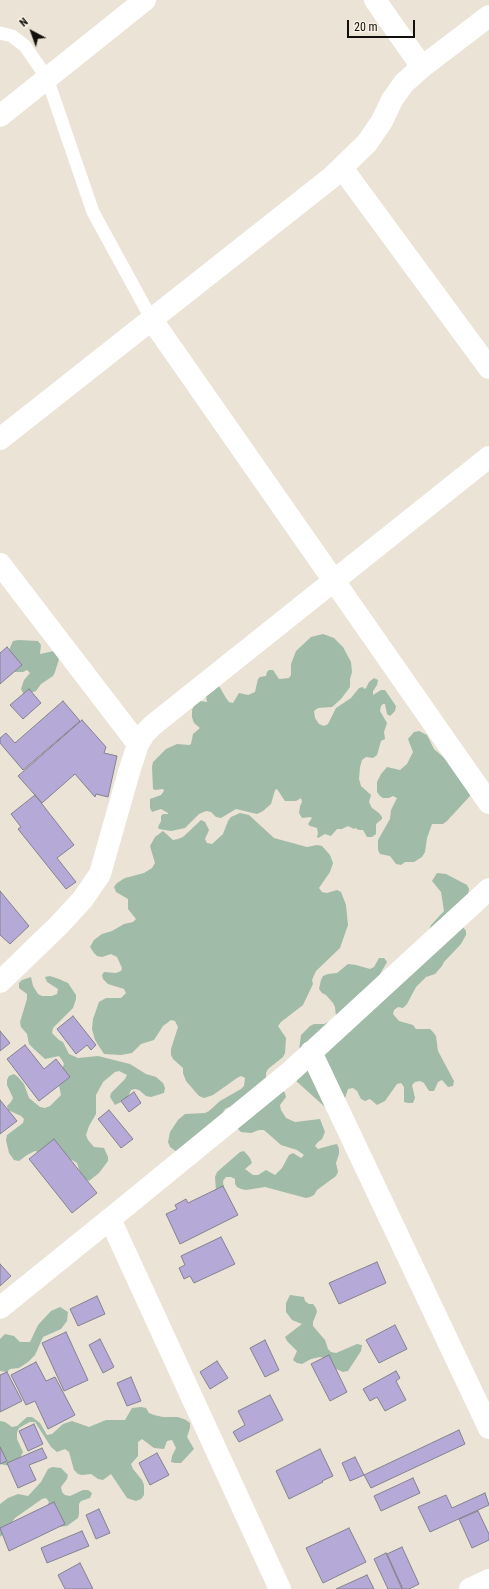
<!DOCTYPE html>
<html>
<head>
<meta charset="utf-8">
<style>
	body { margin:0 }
	#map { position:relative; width:489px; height:1589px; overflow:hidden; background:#ebe3d6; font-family:"Roboto Condensed",sans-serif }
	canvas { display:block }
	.north { position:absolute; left:12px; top:12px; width:40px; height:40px; -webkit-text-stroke:3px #f8f0e3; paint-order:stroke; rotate:319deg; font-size:11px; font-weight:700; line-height:16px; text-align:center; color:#13100c }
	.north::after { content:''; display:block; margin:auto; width:14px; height:18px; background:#13100c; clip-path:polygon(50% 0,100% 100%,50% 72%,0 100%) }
	.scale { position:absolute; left:347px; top:20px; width:68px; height:18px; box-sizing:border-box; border:2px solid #13100c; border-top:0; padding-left:5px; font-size:12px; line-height:14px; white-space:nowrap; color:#13100c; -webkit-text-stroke:3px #f8f0e3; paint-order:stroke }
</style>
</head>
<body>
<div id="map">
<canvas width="489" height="1589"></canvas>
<div class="north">N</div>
<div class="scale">20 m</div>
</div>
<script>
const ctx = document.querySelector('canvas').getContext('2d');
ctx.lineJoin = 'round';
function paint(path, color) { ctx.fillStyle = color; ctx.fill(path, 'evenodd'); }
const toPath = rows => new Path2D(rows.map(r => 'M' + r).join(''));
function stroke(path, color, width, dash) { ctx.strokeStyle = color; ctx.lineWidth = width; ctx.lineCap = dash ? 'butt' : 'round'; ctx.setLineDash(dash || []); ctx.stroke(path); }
const green = toPath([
	[323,634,334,638,343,647,351,662,352,672,350,679,350,687,341,699,332,707,318,708,314,711,315,718,319,724,324,726,328,724,336,708,351,698,359,688,363,687,364,689,366,688,369,682,374,678,378,680,377,685,373,691,373,695,381,690,385,690,396,706,395,711,390,716,387,714,385,704,383,704,381,706,380,711,387,723,384,732,385,739,381,741,377,755,373,758,366,757,362,760,360,767,359,779,361,786,371,795,369,802,372,808,379,813,382,817,382,819,376,824,376,834,372,837,367,837,363,830,359,830,355,828,354,829,348,826,342,829,337,829,331,836,325,834,318,838,317,837,318,833,317,828,310,826,308,824,312,818,310,817,302,818,299,813,300,806,302,802,301,798,296,801,285,801,277,789,275,790,271,804,263,811,257,814,236,809,221,818,216,817,211,812,206,811,199,814,185,828,171,831,159,829,158,827,161,821,161,816,163,814,168,814,168,813,161,809,152,812,150,808,150,799,161,795,164,791,163,789,155,790,153,789,152,767,153,762,166,749,177,744,189,745,191,744,193,734,200,728,194,723,192,717,192,710,194,706,200,701,207,702,206,696,219,686,226,698,229,702,233,703,239,693,248,695,255,692,258,679,260,677,266,676,267,672,269,670,273,670,279,679,289,678,291,675,291,664,296,651,311,637],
	[18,640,38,641,41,645,40,654,54,651,59,659,55,672,53,676,41,684,36,691,27,694,23,693,21,689,24,680,30,673,27,670,23,672,14,672,9,650,13,641],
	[419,731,427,735,434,749,449,762,471,791,470,796,447,821,443,824,432,824,427,838,425,852,422,857,414,862,405,862,401,865,396,864,390,856,380,854,378,850,378,840,390,819,391,810,397,798,393,796,389,798,383,798,380,796,377,792,377,782,381,774,387,767,400,770,407,764,413,752,408,739,414,732],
	[240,813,249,815,274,838,307,847,317,845,322,846,330,855,333,863,330,872,319,888,322,892,327,893,337,890,341,892,346,905,348,925,340,948,316,971,312,980,313,984,303,1005,281,1022,278,1026,286,1038,285,1053,283,1057,268,1069,266,1073,266,1078,282,1089,285,1093,286,1097,280,1105,281,1110,286,1118,295,1122,320,1119,325,1132,322,1139,318,1142,315,1146,318,1149,332,1145,337,1144,339,1149,339,1154,336,1163,338,1172,336,1176,317,1190,314,1195,310,1197,306,1198,265,1187,246,1190,241,1189,237,1187,235,1184,235,1179,231,1177,226,1177,223,1181,224,1191,216,1191,215,1177,217,1172,240,1152,244,1151,250,1158,252,1163,245,1169,253,1175,258,1175,266,1170,275,1175,282,1168,289,1155,293,1153,301,1158,304,1155,297,1150,281,1145,264,1130,259,1130,251,1133,241,1132,237,1128,234,1108,229,1107,225,1109,220,1117,177,1152,170,1147,168,1142,170,1132,178,1120,185,1114,205,1113,209,1111,220,1101,241,1089,244,1086,245,1078,241,1076,237,1078,213,1095,204,1098,199,1096,186,1081,183,1073,183,1068,173,1059,171,1055,171,1049,178,1027,175,1021,171,1020,163,1026,154,1040,141,1044,132,1053,121,1055,104,1054,95,1040,92,1029,93,1019,99,1002,106,998,121,998,126,993,124,989,108,984,103,979,102,975,104,972,116,973,121,971,122,968,117,957,111,954,102,957,97,956,94,953,90,947,94,940,102,934,112,931,124,924,133,922,136,919,128,909,128,899,116,892,114,887,117,883,125,878,144,873,152,868,155,863,150,846,155,837,163,831,173,840,178,839,183,837,201,820,205,822,209,830,205,839,207,843,212,844,223,834,228,821,231,817],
	[437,873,446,874,467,885,469,889,463,927,466,931,466,935,461,944,444,962,442,966,435,974,426,977,416,987,407,1004,403,1008,398,1007,394,1010,393,1014,399,1021,413,1025,416,1029,430,1029,433,1032,436,1036,438,1051,454,1081,453,1086,448,1087,442,1080,438,1082,434,1091,429,1091,424,1083,420,1081,415,1082,412,1085,415,1098,413,1103,408,1103,404,1102,404,1087,401,1083,397,1084,385,1101,377,1105,370,1099,365,1101,361,1099,357,1091,353,1088,348,1089,343,1104,330,1108,325,1107,295,1080,301,1035,310,1026,314,1024,324,1024,333,1020,336,1016,335,1007,333,1003,326,995,322,993,319,989,321,980,323,976,328,974,337,973,348,964,356,965,370,969,374,967,379,958,384,958,387,962,380,974,379,979,428,934,431,925,444,911,441,892,432,881],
	[50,976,59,979,68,983,76,995,76,999,73,1008,53,1028,52,1033,59,1040,63,1042,69,1054,78,1058,98,1056,130,1064,146,1074,156,1077,163,1083,165,1088,164,1093,151,1097,146,1096,139,1090,135,1089,131,1090,127,1099,115,1105,110,1097,111,1093,125,1079,127,1075,119,1071,115,1072,103,1082,96,1095,96,1114,89,1126,86,1135,88,1140,94,1147,104,1148,108,1157,108,1161,99,1173,89,1181,85,1179,81,1176,77,1163,72,1160,35,1151,27,1155,19,1161,14,1160,9,1153,6,1140,7,1135,23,1123,24,1119,21,1116,8,1110,7,1106,11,1102,13,1098,7,1085,7,1080,9,1076,14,1074,18,1077,24,1084,29,1098,40,1107,45,1108,50,1106,61,1095,58,1081,64,1064,62,1060,59,1056,45,1059,35,1050,29,1044,27,1034,21,1027,20,1022,27,999,27,994,19,988,19,983,22,980,31,977,33,986,38,994,42,996,52,996,57,994,58,989,47,982,45,977],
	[290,1295,304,1297,305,1301,309,1304,313,1304,316,1308,317,1312,313,1322,313,1326,325,1340,328,1349,331,1352,336,1353,357,1344,362,1345,361,1351,348,1371,343,1372,334,1368,325,1358,320,1357,311,1359,302,1364,297,1363,293,1360,297,1351,287,1341,285,1337,302,1324,292,1320,286,1312,286,1303],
	[60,1307,68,1312,67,1321,61,1329,43,1337,35,1355,28,1362,19,1368,10,1369,7,1372,0,1371,0,1339,5,1334,14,1336,20,1342,30,1342,38,1325,51,1311],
	[141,1407,146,1408,149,1413,154,1415,163,1417,178,1417,186,1420,190,1423,190,1428,187,1437,194,1449,181,1463,175,1463,171,1462,172,1456,176,1448,172,1440,167,1441,164,1449,154,1448,142,1439,138,1442,138,1456,131,1464,133,1469,142,1480,144,1485,144,1495,141,1499,136,1501,127,1498,111,1474,103,1480,98,1479,91,1474,82,1475,78,1474,74,1470,69,1452,65,1449,57,1452,51,1447,35,1422,30,1422,26,1424,19,1428,17,1432,17,1439,23,1452,19,1460,10,1466,0,1464,0,1421,5,1422,12,1427,17,1426,27,1417,32,1417,40,1423,47,1435,52,1434,63,1424,72,1421,89,1427,106,1420,125,1420,132,1408],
	[52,1467,61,1468,68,1475,67,1479,61,1487,62,1492,65,1495,70,1496,83,1490,88,1490,92,1493,90,1498,81,1501,79,1504,79,1514,78,1518,67,1526,57,1527,44,1511,49,1502,46,1498,42,1499,15,1518,12,1522,12,1526,0,1537,0,1504,8,1498,18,1494,28,1496,41,1482,48,1469]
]);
const building = toPath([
	[7,647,22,665,0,684,0,653,7,647],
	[29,689,41,703,23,719,10,705,29,689],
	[63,701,80,721,23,770,0,743,0,738,6,733,15,743,63,701],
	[82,720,106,747,104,753,117,756,108,797,96,794,95,797,75,774,42,803,18,776,82,720],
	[35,795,74,845,57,858,76,882,66,889,18,829,21,827,11,814,35,795],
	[0,891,29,926,10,944,0,935,0,891],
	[73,1016,96,1045,91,1050,87,1045,76,1054,57,1029,73,1016],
	[0,1031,10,1043,0,1051,0,1031],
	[25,1045,44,1069,56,1059,70,1077,39,1101,7,1059,25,1045],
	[134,1092,141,1103,129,1112,121,1101,134,1092],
	[0,1100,17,1121,0,1134,0,1100],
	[109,1110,133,1139,121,1148,98,1119,109,1110],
	[54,1139,97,1193,72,1213,29,1159,54,1139],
	[223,1186,238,1215,180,1244,166,1214,177,1209,175,1205,186,1199,188,1203,223,1186],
	[221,1237,235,1264,194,1283,190,1276,184,1279,179,1268,185,1265,181,1256,221,1237],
	[377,1262,386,1283,339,1304,329,1283,377,1262],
	[0,1264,11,1276,0,1286,0,1264],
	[97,1296,105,1314,78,1326,70,1309,97,1296],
	[395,1325,407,1349,379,1363,366,1340,395,1325],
	[66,1332,88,1380,64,1391,42,1343,66,1332],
	[100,1339,114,1367,103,1373,89,1345,100,1339],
	[265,1340,279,1370,265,1377,250,1348,265,1340],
	[329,1355,347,1392,330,1401,311,1364,329,1355],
	[217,1361,228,1378,210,1389,200,1372,217,1361],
	[36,1362,46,1381,55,1377,75,1415,48,1429,35,1401,26,1405,11,1375,36,1362],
	[396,1371,400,1378,396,1381,406,1400,385,1411,377,1397,370,1401,363,1389,396,1371],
	[7,1372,22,1401,0,1412,0,1375,7,1372],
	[131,1377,141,1401,127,1406,117,1383,131,1377],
	[270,1395,283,1420,239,1442,233,1432,245,1425,238,1411,270,1395],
	[34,1424,43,1444,28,1451,19,1431,34,1424],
	[459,1430,465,1444,371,1488,364,1475,459,1430],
	[0,1447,7,1461,0,1464,0,1447],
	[42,1448,47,1458,29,1465,36,1480,18,1488,7,1463,42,1448],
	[320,1449,333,1476,322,1481,323,1482,289,1499,276,1471,320,1449],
	[157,1453,169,1475,150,1485,139,1463,157,1453],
	[355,1457,364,1475,350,1481,342,1463,355,1457],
	[413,1478,420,1493,381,1511,374,1496,413,1478],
	[485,1493,489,1505,430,1532,418,1507,446,1495,452,1508,485,1493],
	[54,1502,65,1524,9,1551,0,1528,54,1502],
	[99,1509,110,1533,96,1539,86,1515,99,1509],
	[478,1511,489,1534,489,1540,472,1548,459,1519,478,1511],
	[349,1528,366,1562,323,1583,306,1548,349,1528],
	[82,1531,89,1546,47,1563,41,1548,82,1531],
	[402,1547,419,1584,409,1589,403,1589,387,1554,402,1547],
	[386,1553,402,1589,388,1589,374,1559,386,1553],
	[80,1563,93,1589,65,1589,58,1575,80,1563],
	[367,1575,374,1589,336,1589,367,1575]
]);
const lane = toPath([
	[0,33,12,36,25,46,47,78,93,212,152,320]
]);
const street = toPath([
	[375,0,422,67],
	[0,116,145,0],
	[342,168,489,368],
	[152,320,489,803],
	[0,439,332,177,367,143,382,121,392,100,404,83,422,67,489,16],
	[0,564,138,744],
	[0,982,59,925,83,899,100,874,129,772,138,744,144,734,153,725,489,457],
	[311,1052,489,1428],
	[110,1219,280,1589],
	[0,1308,110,1219,290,1072,489,889],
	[470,1589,489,1580]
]);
paint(green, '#a0bba7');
paint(building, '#b4a9d7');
stroke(building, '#84828e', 1);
stroke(lane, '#fff', 13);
stroke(street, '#fff', 22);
</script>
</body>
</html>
